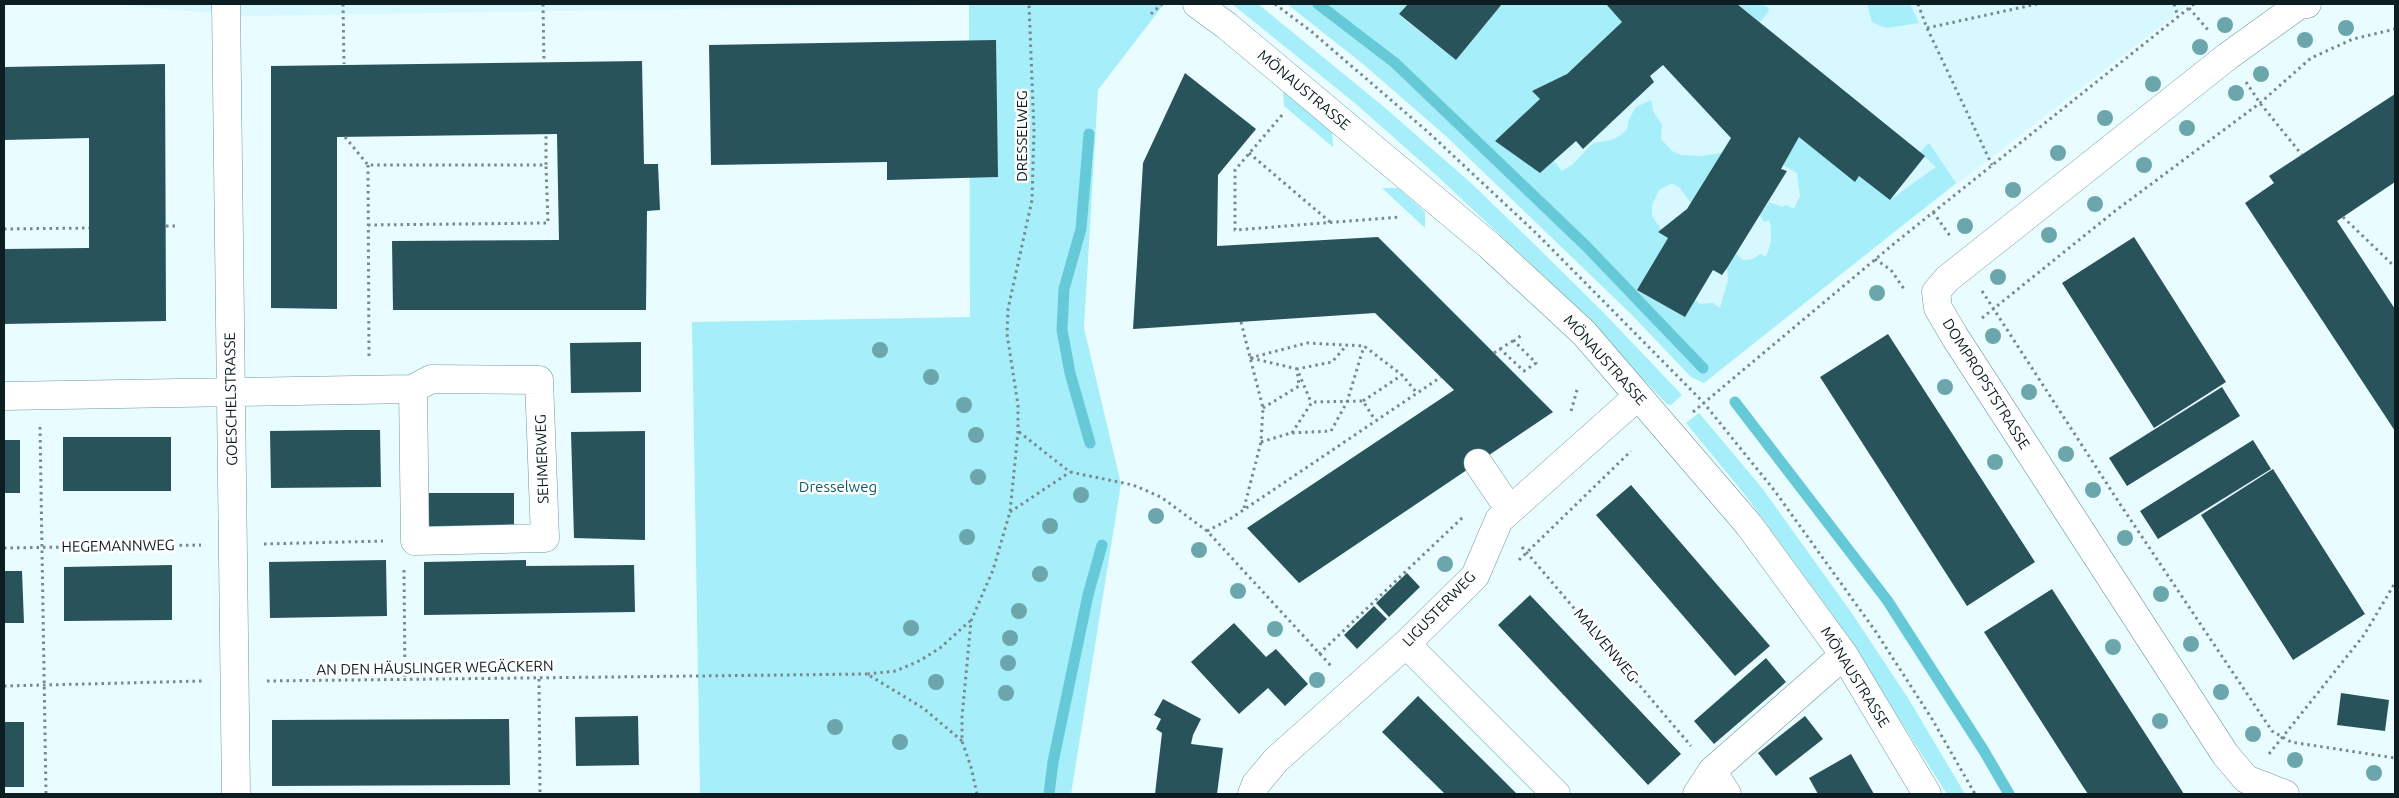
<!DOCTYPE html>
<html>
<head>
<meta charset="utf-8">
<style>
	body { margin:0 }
	#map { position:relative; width:2399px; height:798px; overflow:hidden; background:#e9fcff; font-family:Ubuntu,sans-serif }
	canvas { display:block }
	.frame { position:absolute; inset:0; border:5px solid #0c1e21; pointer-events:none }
</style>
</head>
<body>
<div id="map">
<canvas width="2399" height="798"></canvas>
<div class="frame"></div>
</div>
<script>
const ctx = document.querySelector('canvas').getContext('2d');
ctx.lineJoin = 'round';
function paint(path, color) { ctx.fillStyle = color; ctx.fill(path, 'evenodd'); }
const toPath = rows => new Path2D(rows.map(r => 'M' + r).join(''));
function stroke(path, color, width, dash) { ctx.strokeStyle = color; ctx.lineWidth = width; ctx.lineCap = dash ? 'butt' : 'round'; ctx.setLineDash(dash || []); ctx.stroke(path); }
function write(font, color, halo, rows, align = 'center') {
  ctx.font = font + ' Ubuntu,sans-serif'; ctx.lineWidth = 5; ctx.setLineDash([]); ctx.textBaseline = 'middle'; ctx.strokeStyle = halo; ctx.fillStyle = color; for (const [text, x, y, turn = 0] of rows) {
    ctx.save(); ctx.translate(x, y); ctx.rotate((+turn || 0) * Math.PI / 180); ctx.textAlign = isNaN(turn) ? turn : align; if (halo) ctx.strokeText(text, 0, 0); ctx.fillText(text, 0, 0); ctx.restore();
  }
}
const built = toPath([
	[111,4,1000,4,245,16],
	[1312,4,2189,4,1978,168,1698,380,1429,105]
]);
const green = toPath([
	[1000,4,1164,4,1098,90,1084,328,1121,484,1071,794,700,794,692,322,970,317,969,5],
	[1232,4,1258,4,1384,107,1471,183,1528,238,1603,312,1682,395,1671,405,1667,404,1545,277,1435,174,1356,104],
	[1287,4,1408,4,1399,15,1456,60,1502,4,1606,4,1622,22,1495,141,1540,173,1554,161,1562,171,1573,164,1593,143,1611,140,1621,135,1627,129,1629,119,1636,107,1651,100,1653,111,1662,125,1661,139,1672,151,1681,155,1701,156,1722,153,1691,203,1680,188,1672,183,1659,190,1652,205,1652,216,1661,229,1658,232,1668,238,1637,290,1685,317,1695,300,1700,304,1713,303,1720,308,1728,280,1727,268,1736,254,1743,260,1753,259,1760,254,1766,257,1771,242,1771,227,1769,220,1764,222,1760,215,1769,202,1782,207,1787,205,1794,209,1800,196,1797,173,1783,165,1799,137,1855,181,1859,176,1890,200,1936,167,1920,152,1929,143,1956,183,1704,383,1691,377,1630,313,1447,137,1363,64],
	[1737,4,1761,4,1768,7,1769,11,1760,22],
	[1867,4,1910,4,1919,23,1887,28,1878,25,1872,22],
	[1283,91,1332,131,1333,147,1284,106],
	[1382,188,1398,188,1425,212,1425,228],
	[1699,413,1762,488,1851,612,1908,698,1965,794,1947,794,1835,618,1746,496,1686,423]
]);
const stream = toPath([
	[1318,4,1395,63,1586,246,1703,368],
	[1089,134,1081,229,1064,289,1062,330,1070,373,1090,443],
	[1735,402,1887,600,1984,751,2009,794],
	[1049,794,1053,762,1088,595,1102,545]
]);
const building = toPath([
	[1408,4,1502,4,1456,60,1399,14],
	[1606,4,1737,4,1925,156,1890,200,1859,176,1855,182,1799,137,1781,169,1787,171,1727,268,1722,275,1713,270,1685,317,1637,290,1668,238,1658,232,1687,209,1731,138,1663,65,1650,76,1654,82,1583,149,1576,141,1540,173,1495,141,1540,99,1532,91,1567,74,1622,22],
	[996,40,998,177,887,180,887,162,711,165,709,45],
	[642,61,644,164,658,164,660,210,647,211,646,310,393,310,392,241,559,240,557,134,337,137,337,309,271,308,271,66],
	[165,64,166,321,4,324,4,249,89,248,89,138,4,140,4,67],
	[1185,73,1256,129,1218,175,1217,246,1378,237,1553,412,1299,583,1247,528,1454,390,1375,313,1133,329,1143,163],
	[2395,94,2395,182,2337,221,2395,309,2395,431,2245,203,2274,183,2269,176],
	[2134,237,2226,382,2154,428,2062,283],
	[1888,334,2035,562,1967,606,1820,377],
	[641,342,641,392,571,393,570,343],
	[2222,387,2240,416,2127,486,2109,458],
	[347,430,380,430,381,487,271,488,270,431],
	[645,431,645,540,574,538,571,432],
	[63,437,171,437,171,491,63,491],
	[4,440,20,440,20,493,4,493],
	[2253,440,2271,469,2158,539,2140,511],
	[2273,469,2365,614,2293,660,2201,515],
	[1631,485,1770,646,1735,676,1596,515],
	[429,493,514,493,514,529,429,529],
	[386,560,387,616,270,618,269,562],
	[526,560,526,566,634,565,635,612,424,615,424,562],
	[172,565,172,620,64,621,64,567],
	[4,571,22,571,24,623,4,623],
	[1407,573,1420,587,1389,617,1376,603],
	[2052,589,2150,741,2184,794,2088,794,2082,785,1984,632],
	[1530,595,1681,754,1648,785,1498,625],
	[1374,606,1387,619,1357,649,1344,635],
	[1234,623,1266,657,1276,649,1308,684,1285,706,1268,688,1239,714,1191,662],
	[1766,658,1786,682,1714,744,1694,721],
	[2341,693,2389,700,2385,731,2337,725],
	[1418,696,1496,773,1517,794,1445,794,1382,732],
	[1163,699,1201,719,1193,735,1191,744,1223,748,1217,794,1155,794,1162,733,1156,729,1161,719,1154,715],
	[638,716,639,765,576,766,575,717],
	[1805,716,1823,739,1776,776,1758,753],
	[509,719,510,785,272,786,272,720],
	[4,722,24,722,24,787,4,787],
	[1851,754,1874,794,1818,794,1809,778]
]);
const path = toPath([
	[343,4,344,64],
	[543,4,544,62],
	[1275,4,1312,32,1428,132,1536,233,1703,402,1774,490,1876,632,1932,719,1975,794],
	[1918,4,1927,28,1992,165],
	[2174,4,2178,17],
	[2189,8,2208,30],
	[1151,14,1162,4],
	[1927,28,2037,4],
	[2246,82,2260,103,2302,155],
	[1282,115,1235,170,1235,230,1400,217],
	[345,137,368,165,546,165,546,134],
	[1249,153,1330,222],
	[368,165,369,357],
	[1933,212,1950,236],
	[2343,217,2395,267],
	[368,225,548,223,546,165],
	[166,226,175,226],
	[4,229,89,228],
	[1875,259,1891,270,1904,289],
	[1982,291,2120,504,2272,731,2291,742,2395,758],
	[1982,318,2115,211,2260,103,2311,58,2353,39,2395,29],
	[1241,322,1263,408,1261,442,1244,508],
	[1500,349,1516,339],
	[1494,353,1500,349,1524,371,1536,363,1514,341,1523,334],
	[1250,358,1307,343,1364,346,1402,375,1417,393],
	[1251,358,1297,369,1311,402],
	[1363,401,1402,375],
	[1263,408,1299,386,1297,369,1332,362,1346,346],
	[1571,411,1577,390],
	[1693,412,1896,242,2194,4],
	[40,427,46,794],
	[1019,432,1070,472,1133,485,1161,497,1207,531,1332,667],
	[1292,433,1312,402,1363,401,1375,420],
	[1261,442,1291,433,1331,431,1347,402,1364,346],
	[1010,512,1070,472],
	[1207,531,1230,519,1441,377],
	[264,544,383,541],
	[1522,547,1691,746],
	[4,548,201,545],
	[1519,560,1631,451],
	[404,570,405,680],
	[1319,654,1463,517],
	[539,679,540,794],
	[267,681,867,674],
	[4,686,203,681],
	[962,741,923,708,867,674,896,671,921,660,940,648,970,621],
	[2269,754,2364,635,2395,583],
	[977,794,971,767,962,741,962,717,971,621,993,570,1010,512,1018,432,1018,405,1007,334,1008,309,1032,200,1034,131,1029,4]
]);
const minor = toPath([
	[226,4,236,794],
	[1197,4,1227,26,1490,246,1584,333,1749,525,1844,655,1927,794],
	[4,396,413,389,431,379,539,380,545,538,415,541,413,389],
	[1478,463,1510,510],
	[1406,644,1556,794],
	[1712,771,1727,794],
	[1252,794,1256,784,1276,760,1406,644,1475,576,1499,520,1638,396],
	[1697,794,1712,771,1844,655],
	[2285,794,2246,779,2225,754,1955,337,1938,308,1936,292,1947,279,2228,56,2299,5,2307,4]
]);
const trees = [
	[2225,25],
	[2346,28],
	[2305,40],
	[2200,47],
	[2261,74],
	[2153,84],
	[2236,93],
	[2105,118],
	[2187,128],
	[2058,153],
	[2144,165],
	[2013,190],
	[2095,204],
	[1965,226],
	[2049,235],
	[1998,277],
	[1877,293],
	[1993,336],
	[880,350],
	[931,377],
	[1945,387],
	[2029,392],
	[964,405],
	[976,435],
	[2066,454],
	[1995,462],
	[978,477],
	[2093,490],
	[1081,495],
	[1156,516],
	[1050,526],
	[967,537],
	[2125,538],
	[1199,550],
	[1445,564],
	[1040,574],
	[1238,591],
	[2161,594],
	[1019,611],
	[911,628],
	[1275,629],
	[1010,638],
	[2191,644],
	[2113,647],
	[1008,663],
	[1317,680],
	[936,682],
	[2221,692],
	[1006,693],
	[2160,721],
	[835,727],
	[2253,734],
	[900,742],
	[2295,760],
	[2374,773]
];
const streetNames = [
	["MÖNAUSTRASSE",1304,90,40],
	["DRESSELWEG",1022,136,-90],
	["MÖNAUSTRASSE",1605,360,48],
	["DOMPROPSTSTRASSE",1986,384,58],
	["GOESCHELSTRASSE",231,399,-91],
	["SEHMERWEG",542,459,-92],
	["HEGEMANNWEG",118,546,-1],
	["LIGUSTERWEG",1439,609,-46],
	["MALVENWEG",1606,645,50],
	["AN DEN HÄUSLINGER WEGÄCKERN",435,668,-1],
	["MÖNAUSTRASSE",1855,677,58]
];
const parkNames = [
	["Dresselweg",838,487]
];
paint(built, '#d6f8fe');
paint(green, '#a6eefa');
stroke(stream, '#66c9d8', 11);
paint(building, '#28535a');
stroke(minor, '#6d99a1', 29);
stroke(path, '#77898c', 3, [2.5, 4]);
stroke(minor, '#fff', 28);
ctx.fillStyle = '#6ba6ac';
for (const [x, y] of trees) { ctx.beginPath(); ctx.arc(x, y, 8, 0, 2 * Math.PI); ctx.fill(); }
write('15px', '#0c1e21', '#fff', streetNames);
write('15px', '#045f69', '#fff', parkNames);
</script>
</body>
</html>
